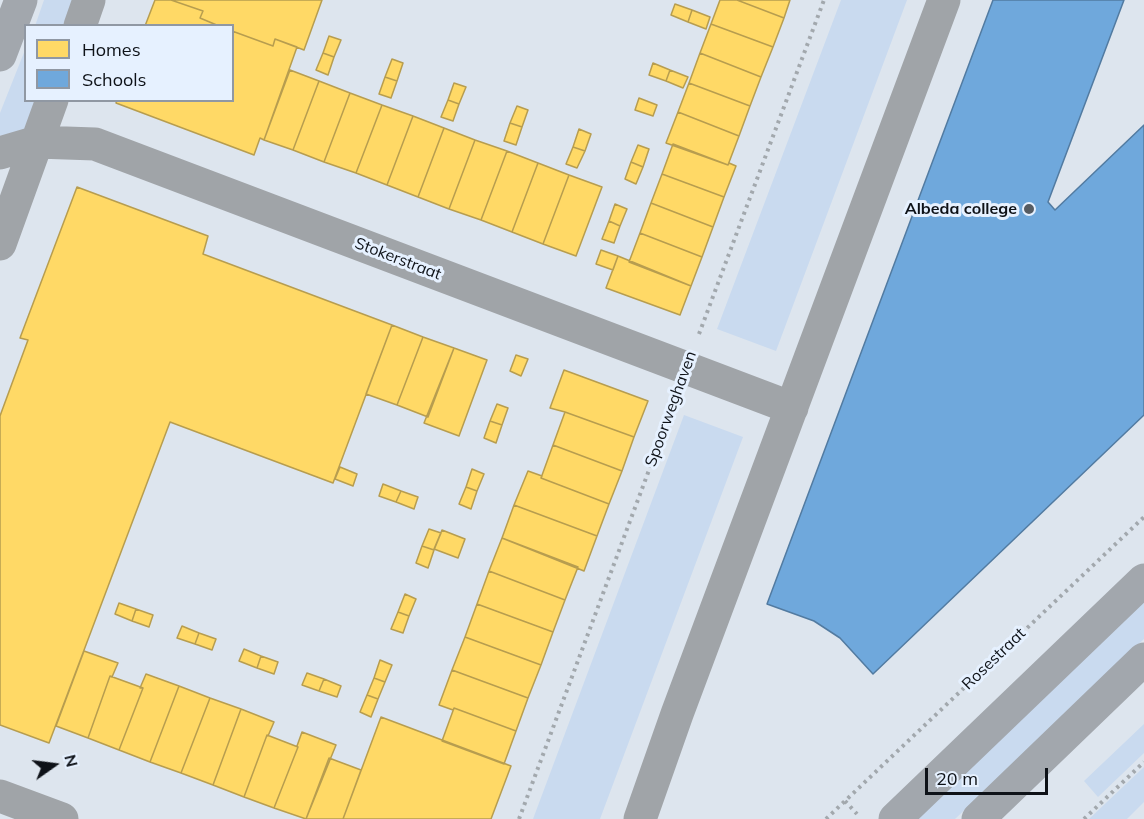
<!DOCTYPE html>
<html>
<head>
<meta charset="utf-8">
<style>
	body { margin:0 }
	#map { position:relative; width:1144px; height:819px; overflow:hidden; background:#dde5ee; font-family:Mulish,sans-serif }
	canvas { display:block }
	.legend { position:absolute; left:24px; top:24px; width:210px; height:78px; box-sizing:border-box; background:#e6f1ff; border:2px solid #9098a3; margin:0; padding:8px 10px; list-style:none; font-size:18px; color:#0e1218 }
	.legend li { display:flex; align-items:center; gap:12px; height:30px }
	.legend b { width:30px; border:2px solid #9098a3 }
	.north { position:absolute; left:24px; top:735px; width:60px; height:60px; -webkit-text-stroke:4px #e6f1ff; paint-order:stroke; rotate:76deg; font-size:16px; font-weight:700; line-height:24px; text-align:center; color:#0e1218 }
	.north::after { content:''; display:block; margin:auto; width:21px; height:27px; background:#0e1218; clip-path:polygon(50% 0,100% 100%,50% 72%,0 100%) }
	.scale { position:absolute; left:925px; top:768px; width:123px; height:27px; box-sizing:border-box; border:3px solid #0e1218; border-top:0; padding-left:8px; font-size:18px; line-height:21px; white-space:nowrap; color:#0e1218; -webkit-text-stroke:4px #e6f1ff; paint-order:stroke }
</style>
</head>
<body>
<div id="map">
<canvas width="1144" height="819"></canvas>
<ul class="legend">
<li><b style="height:16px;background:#ffd966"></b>Homes</li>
<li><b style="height:16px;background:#6fa8dc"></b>Schools</li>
</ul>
<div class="north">N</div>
<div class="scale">20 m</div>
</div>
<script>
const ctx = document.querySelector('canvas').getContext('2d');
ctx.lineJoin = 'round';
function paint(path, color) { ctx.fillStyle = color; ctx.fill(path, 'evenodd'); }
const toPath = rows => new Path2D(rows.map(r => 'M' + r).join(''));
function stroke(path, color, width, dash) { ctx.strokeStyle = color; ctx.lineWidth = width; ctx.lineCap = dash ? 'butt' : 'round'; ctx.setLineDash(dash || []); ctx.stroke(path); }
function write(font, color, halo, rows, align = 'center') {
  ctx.font = font + ' Mulish,sans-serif'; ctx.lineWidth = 6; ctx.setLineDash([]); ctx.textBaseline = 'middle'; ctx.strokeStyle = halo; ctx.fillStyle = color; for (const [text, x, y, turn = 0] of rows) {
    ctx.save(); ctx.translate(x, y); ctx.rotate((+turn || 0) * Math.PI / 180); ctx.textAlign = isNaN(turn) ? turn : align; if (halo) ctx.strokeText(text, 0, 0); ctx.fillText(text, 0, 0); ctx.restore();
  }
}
const green = toPath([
	[44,0,76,0,66,25,35,26],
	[841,0,907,0,776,351,717,329],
	[25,50,26,100,38,101,27,130,0,136,0,113],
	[684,415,743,437,600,819,533,819],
	[1144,592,1144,639,955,819,907,819],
	[1144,724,1144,753,1098,797,1084,781],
	[1144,767,1144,802,1127,819,1089,819]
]);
const homes = toPath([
	[155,0,171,0,203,11,200,18,219,26,145,26,155,0],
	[171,0,322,0,304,50,275,39,273,46,232,31,232,26,219,26,200,18,203,11,171,0],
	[720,0,737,0,784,18,773,47,711,24,720,0],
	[737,0,790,0,784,18,737,0],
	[675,4,692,10,688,22,671,15,675,4],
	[692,10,710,17,706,29,688,22,692,10],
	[711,24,773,47,761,77,700,53,711,24],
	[232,31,273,46,275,39,297,47,264,140,260,138,254,155,116,103,117,100,232,100,232,31],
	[329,36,341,40,334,57,323,53,329,36],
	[323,53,334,57,328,75,316,70,323,53],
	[700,53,761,77,750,106,689,83,700,53],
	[392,59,403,63,397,81,385,77,392,59],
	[653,63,670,70,666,81,649,75,653,63],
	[290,70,319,81,293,150,264,140,290,70],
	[670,70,688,77,683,88,666,81,670,70],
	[385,77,397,81,391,98,379,94,385,77],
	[319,81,350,93,324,162,293,150,319,81],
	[454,83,466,87,459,104,448,100,454,83],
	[689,83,750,106,739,136,678,112,689,83],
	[350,93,382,105,356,173,324,162,350,93],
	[639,98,657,105,653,116,635,110,639,98],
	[448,100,459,104,453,121,441,117,448,100],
	[382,105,413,116,387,185,356,173,382,105],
	[517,106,528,110,522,127,510,123,517,106],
	[678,112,739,136,728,165,666,143,678,112],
	[413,116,444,128,418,197,387,185,413,116],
	[510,123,522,127,516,145,504,141,510,123],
	[444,128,475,140,449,209,418,197,444,128],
	[579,129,591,134,585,151,573,147,579,129],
	[475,140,507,151,481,220,449,209,475,140],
	[673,144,728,165,729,163,736,166,724,197,662,174,673,144],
	[638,145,649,149,643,167,631,162,638,145],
	[573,147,585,151,577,168,566,164,573,147],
	[507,151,538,163,512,232,481,220,507,151],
	[631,162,643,167,636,184,625,179,631,162],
	[538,163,569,175,543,244,512,232,538,163],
	[662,174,724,197,713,227,651,203,662,174],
	[569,175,602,187,576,256,543,244,569,175],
	[77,187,208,236,203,254,392,325,333,483,170,422,49,743,0,725,0,416,28,340,20,338,77,187],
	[651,203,713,227,702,257,640,233,651,203],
	[615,204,627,209,620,226,609,221,615,204],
	[609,221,620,226,614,243,602,239,609,221],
	[640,233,702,257,691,286,629,262,640,233],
	[601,250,618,256,613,270,596,264,601,250],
	[618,256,691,286,680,315,606,288,618,256],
	[392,325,423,337,397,405,366,394,392,325],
	[423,337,454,348,428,417,397,405,423,337],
	[454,348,487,360,459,436,424,423,454,348],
	[516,355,528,359,521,376,510,371,516,355],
	[564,370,648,401,634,437,565,412,550,408,564,370],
	[497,404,508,408,502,425,490,421,497,404],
	[565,412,634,437,622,471,553,445,565,412],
	[490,421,502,425,496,443,484,438,490,421],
	[553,445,622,471,609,504,541,478,553,445],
	[340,467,357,474,353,486,335,479,340,467],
	[472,469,484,474,477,491,466,487,472,469],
	[528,471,542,476,541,478,609,504,597,536,514,505,528,471],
	[383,484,401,491,396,502,379,496,383,484],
	[466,487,477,491,471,509,459,504,466,487],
	[401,491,418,497,414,509,396,502,401,491],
	[514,505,597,536,584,571,502,538,514,505],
	[429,529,441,533,434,550,422,546,429,529],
	[442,530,465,539,458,558,434,549,442,530],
	[502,538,578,567,565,600,489,571,502,538],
	[422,546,434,550,428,568,416,563,422,546],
	[489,571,565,600,553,632,477,604,489,571],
	[405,594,416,599,409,616,398,612,405,594],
	[119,603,136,609,132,621,115,614,119,603],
	[477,604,553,632,541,665,465,637,477,604],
	[136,609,153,615,149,627,132,621,136,609],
	[398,612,409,616,403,633,391,629,398,612],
	[182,626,199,633,195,644,177,638,182,626],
	[199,633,216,639,212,650,195,644,199,633],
	[465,637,541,665,528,698,452,670,465,637],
	[244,649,261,656,257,668,239,661,244,649],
	[84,651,118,663,112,677,110,676,88,738,56,726,84,651],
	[261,656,278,662,274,674,257,668,261,656],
	[380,660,392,665,385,682,374,678,380,660],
	[452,670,528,698,516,731,454,708,453,710,439,705,452,670],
	[307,673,324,679,319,691,302,685,307,673],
	[146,674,179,686,150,762,119,750,143,688,140,688,146,674],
	[110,676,143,688,119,750,88,738,110,676],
	[374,678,385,682,378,699,367,695,374,678],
	[324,679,341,686,337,697,319,691,324,679],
	[179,686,210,698,181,773,150,762,179,686],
	[367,695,378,699,371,717,360,712,367,695],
	[210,698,241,709,213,785,181,773,210,698],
	[454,708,516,731,504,764,442,741,454,708],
	[241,709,274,722,268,736,267,735,244,797,213,785,241,709],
	[381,717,511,766,491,819,343,819,381,717],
	[302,732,336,745,306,819,274,808,298,747,297,746,302,732],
	[267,735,298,747,274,808,244,797,267,735],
	[329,758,361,770,343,819,306,819,329,758]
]);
const schools = toPath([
	[993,0,1124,0,1048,202,1055,210,1144,125,1144,415,873,674,840,638,814,621,767,604,993,0]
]);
const path = toPath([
	[699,334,824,0],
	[845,801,857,814],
	[519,819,674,403],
	[826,819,1144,517],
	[1084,819,1144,762]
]);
const minor = toPath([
	[80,26,89,0],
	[0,153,37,142,95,144,792,408],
	[0,244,52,100],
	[0,796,62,819],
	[640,819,677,714,944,0]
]);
const major = toPath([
	[0,55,21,0],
	[895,819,1144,580],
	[978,819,1144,659]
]);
const markers = [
	[1029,209,6,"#565c63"]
];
const poiNames = [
	["Albeda college",1017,209]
];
const streetNames = [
	["Stokerstraat",398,259,21],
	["Spoorweghaven",671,409,-70],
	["Rosestraat",994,659,-44]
];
paint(green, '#c9daef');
paint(homes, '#ffd966');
stroke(homes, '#b79d4f', 1.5);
paint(schools, '#6fa8dc');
stroke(schools, '#527ba1', 1.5);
stroke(path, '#a2a8ad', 4, [3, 4.5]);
stroke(minor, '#a0a4a8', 33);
stroke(major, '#a2a7ad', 33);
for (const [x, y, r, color] of markers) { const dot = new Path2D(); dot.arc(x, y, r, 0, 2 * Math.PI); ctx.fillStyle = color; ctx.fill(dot); stroke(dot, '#e6f1ff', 2); }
write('bold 16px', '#0e1218', '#e6f1ff', poiNames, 'right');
write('16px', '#0e1218', '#e6f1ff', streetNames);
</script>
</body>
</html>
